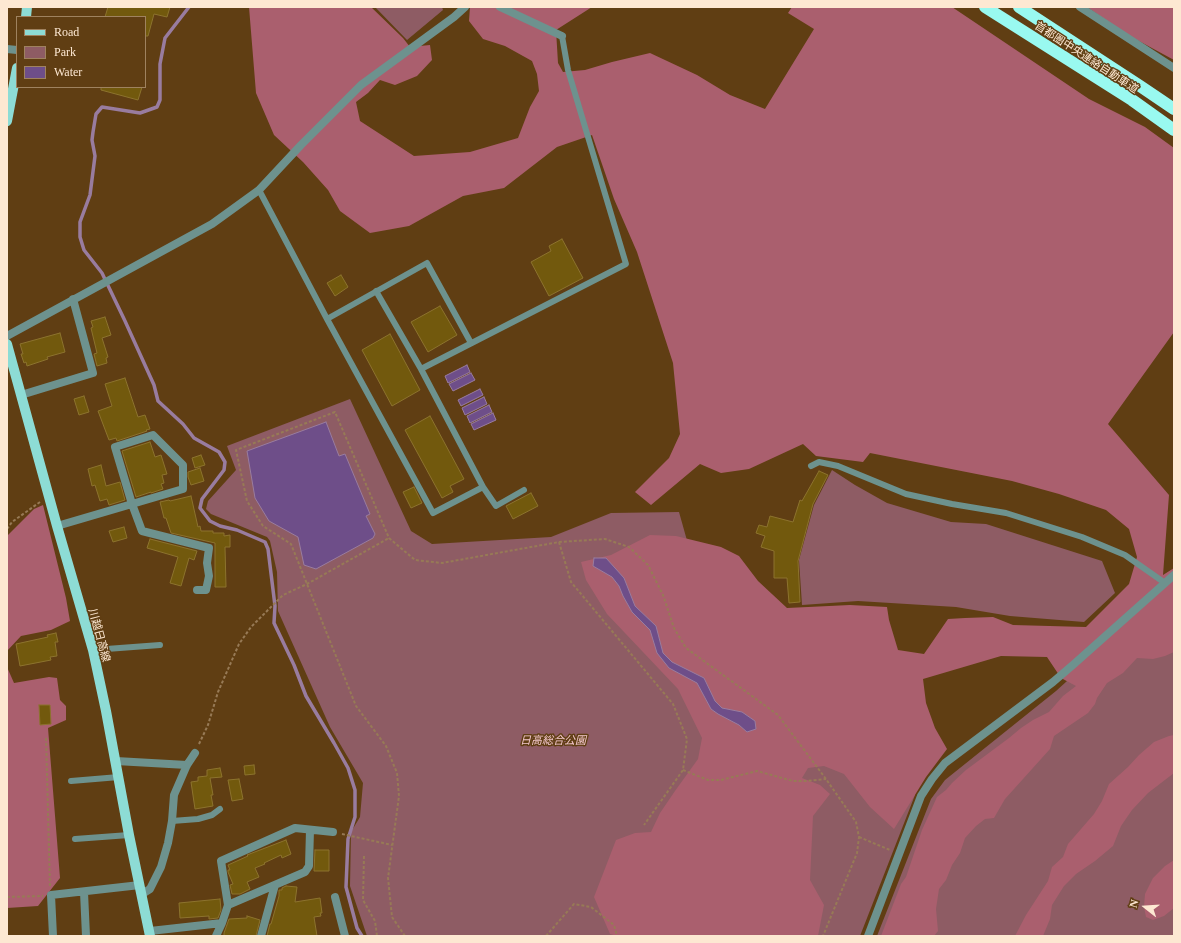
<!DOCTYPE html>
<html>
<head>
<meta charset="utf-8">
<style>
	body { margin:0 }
	#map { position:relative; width:1181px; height:943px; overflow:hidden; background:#603e13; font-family:Georgia,serif }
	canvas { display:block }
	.frame { position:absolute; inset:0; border:8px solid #fde8d2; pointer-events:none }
	.legend { position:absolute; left:16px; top:16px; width:130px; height:72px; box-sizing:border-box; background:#603e13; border:1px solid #9f825f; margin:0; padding:5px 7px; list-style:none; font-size:12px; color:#fde8d2 }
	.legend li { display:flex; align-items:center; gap:8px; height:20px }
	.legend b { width:20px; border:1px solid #9f825f }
	.north { position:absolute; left:1125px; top:887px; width:40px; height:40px; -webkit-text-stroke:3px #603e13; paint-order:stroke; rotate:287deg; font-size:11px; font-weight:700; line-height:16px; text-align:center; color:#fde8d2 }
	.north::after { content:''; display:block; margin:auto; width:14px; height:18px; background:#fde8d2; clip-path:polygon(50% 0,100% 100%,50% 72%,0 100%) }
</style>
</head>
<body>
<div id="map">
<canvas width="1181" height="943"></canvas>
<div class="frame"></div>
<ul class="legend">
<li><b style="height:5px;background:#8ddcd5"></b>Road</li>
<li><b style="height:11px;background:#8e5c64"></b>Park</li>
<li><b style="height:11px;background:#6e4e89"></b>Water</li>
</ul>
<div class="north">N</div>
</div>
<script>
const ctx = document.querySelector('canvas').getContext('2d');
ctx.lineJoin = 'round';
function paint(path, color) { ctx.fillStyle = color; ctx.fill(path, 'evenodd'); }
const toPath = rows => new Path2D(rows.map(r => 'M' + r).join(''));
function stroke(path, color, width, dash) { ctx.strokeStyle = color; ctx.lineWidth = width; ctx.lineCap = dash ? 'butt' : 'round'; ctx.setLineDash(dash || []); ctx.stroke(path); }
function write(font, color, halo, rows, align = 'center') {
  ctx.font = font + ' Georgia,"Noto Sans JP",serif'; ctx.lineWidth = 3; ctx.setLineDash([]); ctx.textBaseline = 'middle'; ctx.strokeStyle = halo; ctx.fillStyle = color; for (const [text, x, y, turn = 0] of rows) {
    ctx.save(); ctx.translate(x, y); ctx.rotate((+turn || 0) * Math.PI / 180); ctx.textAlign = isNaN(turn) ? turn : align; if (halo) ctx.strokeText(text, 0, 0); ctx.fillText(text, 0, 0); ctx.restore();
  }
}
const green = toPath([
	[375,7,442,7,443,10,407,40],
	[350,399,411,531,432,544,551,537,611,513,679,512,711,626,822,704,915,795,860,936,367,936,350,886,351,832,360,817,363,783,330,727,278,611,277,572,270,541,267,537,211,514,206,509,208,501,236,470,227,446],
	[832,470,855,485,887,503,951,522,986,524,1102,561,1115,593,1084,622,1010,616,956,607,858,601,802,605,799,560,814,505],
	[1174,584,1174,936,877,936,931,799,945,780,1056,691]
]);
const forest = toPath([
	[249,7,371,7,403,38,410,47,430,45,432,60,417,76,395,85,380,80,368,93,356,102,360,121,414,156,470,152,518,138,530,107,539,91,537,74,532,61,505,46,483,39,469,21,470,7,592,7,556,30,558,63,563,72,585,70,612,62,650,53,697,75,730,95,765,109,814,29,788,13,792,7,952,7,1089,99,1145,127,1174,148,1174,332,1108,424,1169,495,1163,575,1174,568,1174,652,1165,656,1153,659,1137,658,1123,673,1107,683,1097,698,1095,704,1088,713,1054,736,1050,749,1005,799,994,818,985,819,976,826,965,838,960,853,952,865,946,880,939,889,936,909,938,931,934,936,881,936,901,884,906,877,922,830,937,797,946,790,952,783,966,770,1009,738,1021,728,1033,720,1049,712,1063,696,1076,686,1061,678,1047,657,1001,656,923,679,926,703,935,728,947,749,926,777,894,829,870,807,844,774,824,766,808,768,802,778,820,785,830,794,813,816,810,880,824,905,818,936,617,936,610,934,594,897,616,840,635,833,651,832,660,813,675,791,698,759,702,738,678,689,607,614,586,580,581,562,611,555,650,535,676,536,721,547,739,556,758,581,787,608,850,605,887,607,889,620,898,650,924,654,948,619,965,618,993,617,1013,625,1086,627,1129,584,1137,557,1129,529,1106,510,1059,494,1012,481,870,453,863,462,816,456,803,444,749,469,721,473,700,464,651,505,635,492,669,458,680,434,673,363,637,252,614,199,592,135,557,147,504,188,463,196,409,226,370,233,340,211,328,190,303,162,274,135,256,93],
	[1087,7,1174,7,1174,60,1126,34],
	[43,505,66,598,70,621,51,630,21,636,7,651,7,536,34,509],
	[7,667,14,683,49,677,57,678,60,700,66,706,66,720,48,728,60,878,38,906,7,908],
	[1174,735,1174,773,1148,793,1132,810,1121,826,1113,846,1095,861,1076,874,1064,886,1052,905,1050,919,1043,936,1015,936,1026,915,1048,881,1052,867,1063,857,1068,844,1094,814,1102,801,1109,784,1128,767,1139,755,1154,742,1169,736],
	[1174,860,1174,908,1164,916,1153,920,1146,917,1144,907,1145,894,1153,878,1165,866]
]);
const water = toPath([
	[467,365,470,372,448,383,445,376,467,365],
	[471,373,475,380,453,391,449,384,471,373],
	[480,389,483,395,461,406,458,400,480,389],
	[484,397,487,404,465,415,462,408,484,397],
	[489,405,492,412,470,423,467,416,489,405],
	[493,413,496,420,474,430,471,424,493,413],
	[326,422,339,456,345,454,370,514,366,516,375,534,373,538,316,569,304,565,298,537,269,521,255,498,247,451,326,422],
	[594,558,606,558,624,578,635,606,656,626,663,653,672,662,704,678,715,701,722,708,742,712,755,721,756,729,747,732,739,725,718,714,711,709,697,683,669,668,657,653,650,630,632,612,623,596,619,586,612,577,593,566,594,558]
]);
const stream = toPath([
	[189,7,165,38,160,64,160,100,157,107,140,113,102,107,96,114,93,132,92,140,95,156,90,195,80,222,80,237,84,250,102,273,125,321,154,385,158,401,183,424,194,438,219,452,225,462,224,470,202,499,200,508,210,521,220,526,237,530,265,542,268,549,275,606,274,623,294,665,306,696,334,743,348,768,355,790,355,817,348,839,346,887,357,928,362,936]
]);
const building = toPath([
	[108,7,170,7,167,17,154,14,148,36,145,36,145,17,105,17,108,7],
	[101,87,142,87,138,100,101,90,101,87],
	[562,239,583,278,549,296,531,262,551,251,549,246,562,239],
	[341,275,348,287,335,296,327,283,341,275],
	[440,306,457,335,428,352,411,322,440,306],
	[105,317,111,335,102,338,108,357,106,358,107,363,97,366,94,354,97,353,91,328,93,327,91,321,105,317],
	[60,333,65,352,47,357,48,359,27,366,26,362,24,363,21,354,23,354,20,344,60,333],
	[390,334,420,390,392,406,362,350,390,334],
	[125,378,138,417,145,415,150,429,146,430,147,431,117,441,116,438,109,440,98,411,112,406,105,384,125,378],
	[84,396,89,412,79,415,74,399,84,396],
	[430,416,464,479,450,486,453,492,442,498,405,430,430,416],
	[150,442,155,457,161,455,167,474,162,475,164,483,161,484,163,489,151,493,151,492,136,497,122,451,150,442],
	[201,455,205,465,195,468,192,458,201,455],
	[101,465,106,486,120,482,125,500,109,505,107,499,100,501,95,485,92,486,88,469,101,465],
	[200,468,204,481,191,485,188,477,188,472,200,468],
	[819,471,828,475,813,504,798,561,800,602,789,603,787,578,774,578,774,551,761,547,765,536,756,533,759,525,767,527,770,516,793,522,800,500,802,501,819,471],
	[414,487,422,503,411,508,403,492,414,487],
	[531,493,538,506,513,519,506,506,531,493],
	[191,496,198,527,200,526,201,531,213,531,213,533,224,533,224,536,230,535,230,547,225,547,226,587,215,587,215,543,171,533,166,518,164,518,160,502,169,500,170,501,191,496],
	[124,527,127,538,113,542,109,531,124,527],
	[150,539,197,551,194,560,189,558,181,586,170,583,178,557,147,548,150,539],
	[56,633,58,642,55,642,57,656,50,657,51,660,20,666,16,644,48,637,47,635,56,633],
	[39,705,50,705,51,724,40,725,39,705],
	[254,765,255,774,245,775,244,766,254,765],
	[220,768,222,777,210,778,213,795,211,795,213,806,195,809,191,782,198,781,198,777,207,776,207,770,220,768],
	[239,779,243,799,232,801,228,780,239,779],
	[286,840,291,854,282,858,281,855,264,863,265,864,255,868,259,877,247,882,250,889,240,894,232,894,230,885,233,884,228,872,228,870,230,870,228,865,248,856,247,855,286,840],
	[315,850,329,850,329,871,314,871,315,850],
	[286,886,297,887,295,902,320,898,322,913,320,913,321,916,314,917,317,936,267,936,270,924,271,924,279,896,279,890,282,890,282,888,286,886],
	[220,899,221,910,218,918,209,919,209,916,180,918,179,903,220,899],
	[247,916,260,920,256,936,224,936,224,933,229,919,247,918,247,916]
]);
const path = toPath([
	[7,529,12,522,40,502],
	[559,542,571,582,673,704,687,739,683,770,644,825],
	[46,738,50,887],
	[199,744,208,725,218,692,239,644,251,627,283,595,307,584,389,538],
	[683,770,708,780,721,780,757,771,793,781,806,781,826,779],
	[342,834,392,845],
	[859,837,890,850],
	[364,856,363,900,375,921,377,936],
	[7,897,43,896],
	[405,936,392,917,388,878,399,796,397,773,386,746,356,706,291,544,263,526,247,501,236,450,335,412,389,538,415,560,442,563,559,542,605,539,629,547,648,565,663,595,674,628,686,648,778,715,826,779,856,822,859,837,857,853,823,936],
	[546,936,574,904,591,907,614,925,617,936]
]);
const service = toPath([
	[259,190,327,319,433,513,483,487],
	[376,291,421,369,483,487,496,506,524,490],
	[327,319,427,263,471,343],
	[421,369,626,264,568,70,562,36],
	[811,466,819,462,838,466,906,494,952,504,1006,513,1082,537,1125,555,1165,583],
	[93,650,160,645],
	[71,781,119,777],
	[172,821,198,819,212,815,220,809],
	[75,839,129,835]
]);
const minor = toPath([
	[500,7,562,36],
	[7,336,212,224,259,190,301,145,361,85,454,17,465,7],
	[21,395,93,373,73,299],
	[57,526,132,504,183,489,183,465,153,435,115,447,132,504,142,531,209,548,207,563,209,576,206,590,197,590],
	[116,761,187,765],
	[84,892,86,936],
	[142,894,150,889,161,867,168,843,172,821,174,795,187,765,195,753],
	[335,897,345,936],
	[228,905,221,861,295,828,333,832],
	[150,931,222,923,228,905,305,872,309,866,310,830],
	[53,936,51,895,140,885],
	[216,936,222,923],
	[261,936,275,885]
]);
const tertiary = toPath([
	[1080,7,1174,68],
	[7,49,17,50],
	[868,936,921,796,932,779,945,763,1053,682,1074,664,1174,575]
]);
const primary = toPath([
	[26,17,27,7],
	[7,121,17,68],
	[7,344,57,526,93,650,106,711,129,835,150,936]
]);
const motorway = toPath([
	[985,7,1132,100,1174,130],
	[1019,7,1140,86,1174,109]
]);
const streetNames = [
	["首都圏中央連絡自動車道",1087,57,33],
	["川越日高線",100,635,75]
];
const parkNames = [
	["日高総合公園",553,740]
];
paint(green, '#8e5c64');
paint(forest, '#aa5f6e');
paint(water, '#6e4e89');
stroke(water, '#997c9f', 1);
stroke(stream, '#997c9f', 3.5);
paint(building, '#72590d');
stroke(building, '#8c732e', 1);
stroke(path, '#977a56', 2, [3, 2]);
stroke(service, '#6d928e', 6);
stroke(minor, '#6d928e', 8);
stroke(tertiary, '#6d928e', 8);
stroke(primary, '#8ddcd5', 10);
stroke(motorway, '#99f9f0', 12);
write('11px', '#fde8d2', '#603e13', streetNames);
write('italic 11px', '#f3c7cd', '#603e13', parkNames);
</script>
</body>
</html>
